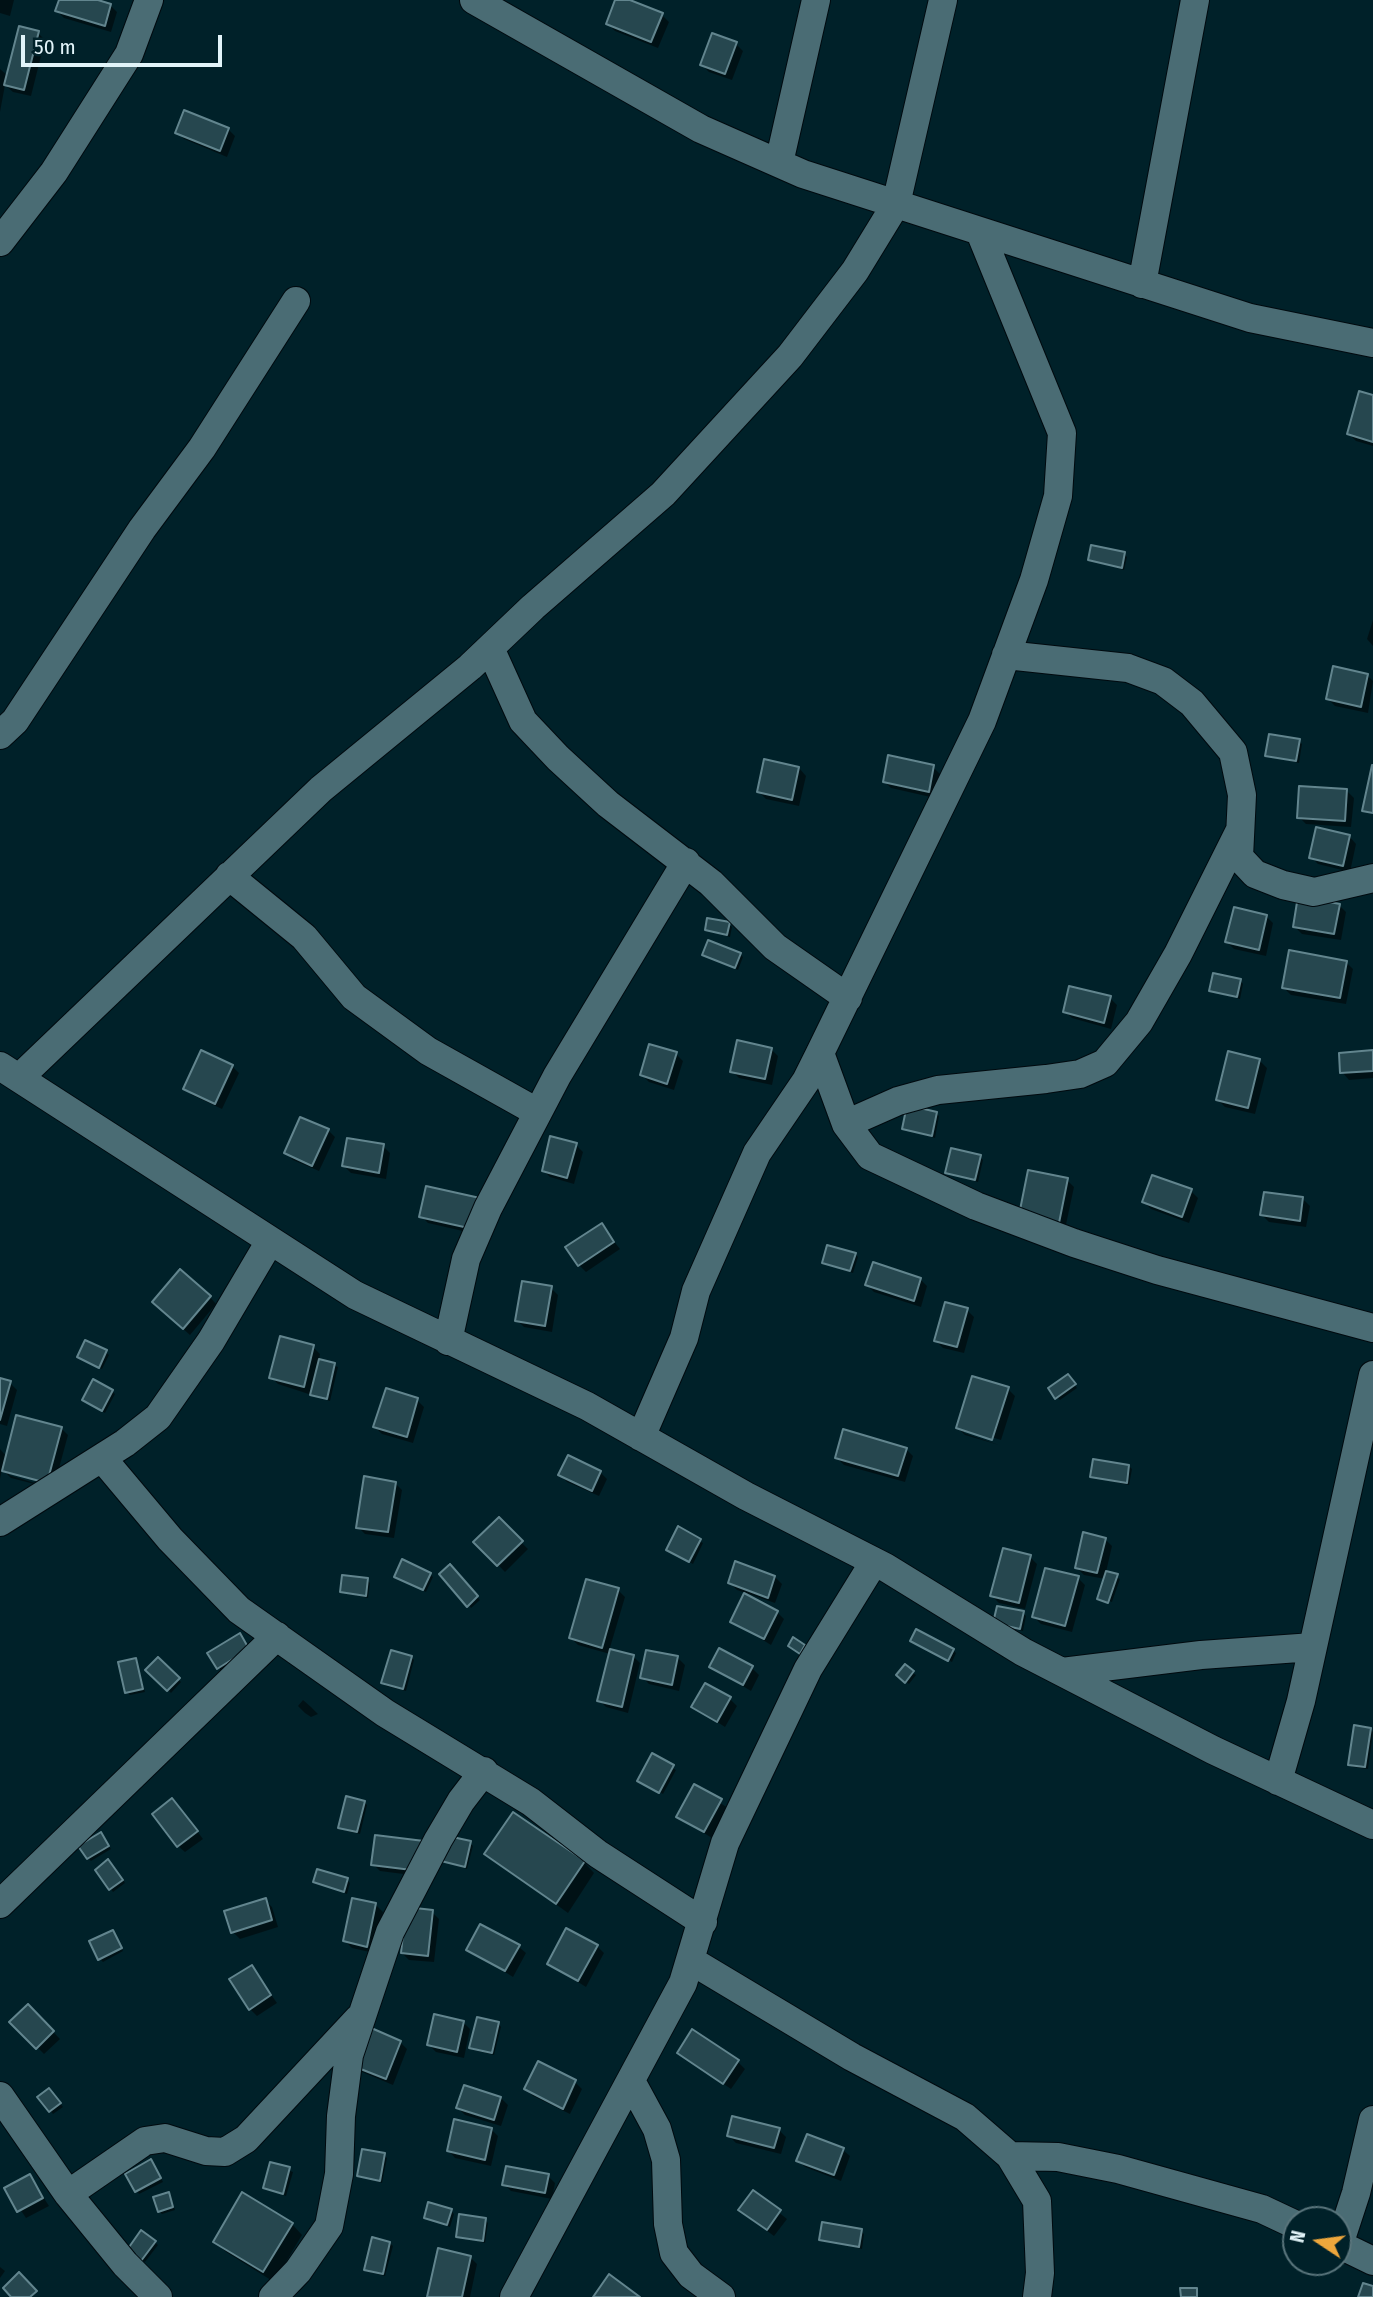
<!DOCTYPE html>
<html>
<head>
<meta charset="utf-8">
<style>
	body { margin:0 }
	#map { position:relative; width:1373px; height:2297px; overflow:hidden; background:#002129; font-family:"Fira Sans Condensed",sans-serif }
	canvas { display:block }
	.north { position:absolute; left:1282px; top:2206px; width:70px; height:70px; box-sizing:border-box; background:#002129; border:2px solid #5a757c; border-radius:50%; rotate:283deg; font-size:19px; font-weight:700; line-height:28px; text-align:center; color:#e2f4f9 }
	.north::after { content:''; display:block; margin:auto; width:24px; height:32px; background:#eea73c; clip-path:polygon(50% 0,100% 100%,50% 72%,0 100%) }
	.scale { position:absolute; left:21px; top:35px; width:201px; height:32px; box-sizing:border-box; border:4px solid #e2f4f9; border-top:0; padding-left:9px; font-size:21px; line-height:24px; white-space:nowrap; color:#e2f4f9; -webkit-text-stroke:5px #002129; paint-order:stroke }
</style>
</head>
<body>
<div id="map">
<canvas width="1373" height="2297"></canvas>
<div class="north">N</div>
<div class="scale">50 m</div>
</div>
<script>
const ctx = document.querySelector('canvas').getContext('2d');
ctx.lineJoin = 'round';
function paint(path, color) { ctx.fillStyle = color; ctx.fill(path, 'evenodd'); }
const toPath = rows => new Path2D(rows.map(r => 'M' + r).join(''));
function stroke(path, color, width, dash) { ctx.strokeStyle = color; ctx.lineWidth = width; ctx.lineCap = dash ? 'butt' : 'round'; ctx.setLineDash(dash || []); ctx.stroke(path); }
const shadow = toPath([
	[0,0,14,0,10,16,0,13],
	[61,0,92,0,110,5,117,12,111,32,64,18,57,11],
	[617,0,662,15,669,22,658,48,615,31,608,24],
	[38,33,45,40,31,96,13,92,5,85,0,112,0,69,8,76],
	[713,35,736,44,743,51,732,80,709,72,702,65],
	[228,129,235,136,227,157,184,139,177,132],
	[1373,397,1373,446,1356,441,1349,434],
	[1124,554,1127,557,1124,570,1090,559],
	[1373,620,1373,646,1367,639],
	[1368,676,1373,681,1368,713,1335,706,1328,699],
	[1299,741,1302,744,1299,763,1267,755],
	[933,767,940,774,935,798,891,788,884,781],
	[799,768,806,776,799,806,766,799,759,792],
	[1347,791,1354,798,1351,827,1306,824,1299,817],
	[1349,836,1356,844,1350,872,1318,864,1311,857],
	[1339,905,1346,912,1341,940,1302,934,1295,927],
	[1266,916,1273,923,1266,956,1234,949,1227,942],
	[729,924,732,927,730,937,707,930],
	[704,954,740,954,743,957,738,970],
	[1346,962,1353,969,1346,1004,1291,995,1284,988],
	[1240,980,1243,984,1240,999,1211,991],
	[1110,998,1117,1005,1111,1029,1072,1018,1065,1011],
	[771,1049,778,1056,772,1085,739,1078,732,1071],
	[1373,1052,1373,1078,1349,1080,1342,1072],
	[676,1054,683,1061,674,1090,649,1082,642,1075],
	[1260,1061,1267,1068,1255,1114,1225,1107,1218,1100],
	[232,1066,239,1073,222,1109,192,1095,185,1088],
	[936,1113,939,1116,935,1138,904,1129],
	[328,1130,335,1137,319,1171,293,1160,286,1153],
	[576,1145,583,1152,574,1184,550,1177,543,1170],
	[383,1146,390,1153,386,1179,351,1173,344,1166],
	[980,1157,983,1160,978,1182,947,1173],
	[1067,1180,1074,1187,1064,1234,1027,1226],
	[1191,1191,1198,1198,1189,1223,1151,1209,1144,1202],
	[1303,1199,1310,1206,1306,1227,1269,1222,1262,1215],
	[479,1200,480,1235,428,1223,421,1216],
	[601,1225,620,1249,586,1272,579,1265],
	[855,1254,858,1257,853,1273,824,1263],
	[920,1279,927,1286,921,1307,874,1292,867,1285],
	[551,1288,558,1295,552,1332,524,1327,517,1320],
	[210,1297,216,1304,190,1335,161,1309],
	[967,1310,974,1317,964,1353,943,1348,936,1341],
	[313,1347,320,1354,319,1360,338,1367,330,1401,278,1384,271,1377],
	[106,1352,109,1355,102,1369,79,1357],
	[1071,1379,1077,1388,1060,1400,1057,1397],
	[0,1380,10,1383,17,1390,7,1426,0,1424],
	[1008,1389,1015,1396,1001,1440,964,1429,964,1433,999,1445,965,1435,958,1428],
	[112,1391,115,1394,105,1413,84,1400],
	[417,1400,424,1407,413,1443,382,1434,375,1427],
	[61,1428,68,1435,55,1483,9,1471,9,1475,54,1489,11,1478,2,1469,0,1479,0,1449,7,1457],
	[906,1449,913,1456,905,1482,844,1465,837,1458],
	[1129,1466,1132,1469,1129,1485,1092,1477],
	[600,1472,607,1479,599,1496,567,1482,560,1475],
	[395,1483,402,1490,394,1538,365,1534,358,1527],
	[498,1520,528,1549,505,1572,476,1542],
	[679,1529,703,1543,693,1564,668,1550],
	[1105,1539,1112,1546,1106,1572,1120,1579,1112,1602,1100,1598,1105,1579,1084,1575,1077,1568],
	[1030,1557,1037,1564,1025,1609,999,1603,992,1596],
	[450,1566,480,1600,471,1608,441,1574],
	[430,1574,433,1577,426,1592,396,1577],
	[775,1577,782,1584,775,1603,737,1590,730,1583],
	[1078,1578,1085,1585,1072,1632,1041,1624,1034,1617],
	[367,1580,370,1583,368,1598,342,1592],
	[618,1590,625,1597,609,1651,633,1656,640,1663,628,1713,606,1707,599,1700,610,1654,578,1645,571,1638],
	[777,1612,784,1619,771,1645,732,1621],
	[1023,1613,1026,1616,1023,1631,998,1626],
	[915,1644,953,1650,956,1653,952,1662],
	[251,1653,221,1671,210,1654],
	[411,1657,414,1660,406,1691,386,1686,383,1683],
	[678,1658,685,1665,679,1691,649,1684,642,1677],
	[135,1660,145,1692,130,1695,127,1692],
	[158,1660,181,1682,171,1693,148,1670],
	[711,1667,752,1668,759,1675,751,1691],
	[913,1673,916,1675,909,1684,901,1678],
	[730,1699,737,1706,725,1727,694,1707],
	[303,1700,311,1707,318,1714,311,1717,305,1713,298,1706],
	[1370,1729,1373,1732,1368,1769,1353,1767,1350,1764],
	[653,1756,676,1770,663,1794,643,1783],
	[694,1786,728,1808,712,1838,678,1817],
	[364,1802,367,1805,360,1834,343,1830,340,1827],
	[179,1807,203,1839,185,1852,178,1846],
	[103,1838,111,1849,91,1861,88,1858],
	[423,1843,427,1877,380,1871,373,1864],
	[470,1843,473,1846,467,1869,439,1860],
	[486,1854,584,1862,594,1873,568,1913],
	[111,1865,125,1883,113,1892,97,1871],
	[347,1880,350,1883,347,1894,315,1882],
	[265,1900,272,1907,278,1927,240,1939,233,1932],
	[354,1900,376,1905,383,1912,374,1953,352,1948,345,1941],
	[432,1912,439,1919,434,1962,409,1960,402,1953],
	[115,1935,123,1951,103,1962,100,1959],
	[597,1946,604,1953,586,1987,549,1964],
	[519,1947,526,1953,513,1977,468,1949],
	[252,1968,277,2003,257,2016,250,2009],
	[28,2006,60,2039,44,2054,12,2022],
	[463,2022,470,2029,464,2058,436,2052,429,2045],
	[498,2023,501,2027,494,2055,474,2050,471,2047],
	[400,2042,407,2049,393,2085,362,2072,355,2065],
	[679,2053,738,2062,745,2069,731,2089],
	[538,2063,575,2082,582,2089,570,2114,533,2096,526,2089],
	[52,2093,63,2107,53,2114,40,2098],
	[501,2098,508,2105,501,2126,465,2115,458,2108],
	[491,2129,498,2136,491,2166,455,2158,448,2150],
	[779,2130,786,2137,781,2154,736,2143,729,2136],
	[808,2136,843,2150,850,2156,841,2181,805,2167,798,2160],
	[384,2155,387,2158,382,2183,359,2175],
	[154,2164,163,2182,139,2194,127,2174],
	[271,2164,293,2172,286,2196,265,2188],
	[30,2176,49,2206,26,2218,6,2188],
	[548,2176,555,2183,552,2199,511,2191,504,2184],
	[753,2192,787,2219,774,2236,747,2216],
	[169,2194,175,2210,162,2214,159,2211],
	[451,2211,454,2214,450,2227,426,2217],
	[485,2220,488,2223,485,2243,458,2236],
	[292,2224,302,2235,274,2282,226,2252,215,2242],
	[861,2231,864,2234,862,2249,821,2239],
	[155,2242,158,2245,145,2262,132,2253],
	[390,2243,393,2246,385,2276,369,2272,366,2269],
	[470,2257,477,2264,470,2297,428,2297],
	[0,2267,5,2271,0,2278]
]);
const building = toPath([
	[59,0,98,0,111,4,105,26,55,11,59,0],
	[615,0,630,0,663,13,651,42,606,24,615,0],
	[19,26,39,31,24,90,4,85,19,26],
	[712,33,737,42,725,74,700,65,712,33],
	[184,110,229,128,220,151,175,133,184,110],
	[1359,391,1373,395,1373,442,1347,434,1359,391],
	[1091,545,1125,552,1122,568,1088,560,1091,545],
	[1333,666,1368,674,1361,707,1326,699,1333,666],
	[1269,734,1300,739,1296,761,1265,756,1269,734],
	[888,755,934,765,929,792,883,782,888,755],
	[764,759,799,767,792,800,757,792,764,759],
	[1372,765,1373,765,1373,813,1362,811,1372,765],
	[1299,786,1347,789,1345,821,1297,818,1299,786],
	[1316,827,1350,835,1343,866,1309,858,1316,827],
	[1298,896,1340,904,1334,934,1293,927,1298,896],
	[1234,907,1267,915,1259,950,1225,942,1234,907],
	[707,918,730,922,727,935,705,930,707,918],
	[708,940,741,953,735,968,702,955,708,940],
	[1289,950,1347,961,1340,998,1282,988,1289,950],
	[1213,973,1241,979,1237,997,1209,991,1213,973],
	[1069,986,1111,996,1104,1023,1063,1012,1069,986],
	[737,1040,772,1048,765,1079,730,1072,737,1040],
	[649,1044,677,1052,667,1084,640,1075,649,1044],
	[201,1050,233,1065,215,1104,183,1089,201,1050],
	[1373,1050,1373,1071,1340,1073,1339,1053,1373,1050],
	[1228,1051,1260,1059,1248,1108,1216,1100,1228,1051],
	[907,1105,937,1112,932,1136,902,1129,907,1105],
	[300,1117,329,1129,312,1166,284,1153,300,1117],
	[550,1136,577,1143,567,1178,542,1171,550,1136],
	[347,1138,384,1144,379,1173,342,1166,347,1138],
	[951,1148,981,1155,975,1180,945,1173,951,1148],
	[1028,1170,1068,1178,1058,1228,1018,1220,1028,1170],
	[1152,1175,1192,1189,1182,1217,1142,1202,1152,1175],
	[426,1186,480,1198,473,1229,419,1217,426,1186],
	[1264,1192,1303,1197,1300,1221,1260,1215,1264,1192],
	[602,1223,614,1242,578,1266,565,1247,602,1223],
	[827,1245,856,1253,850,1271,822,1263,827,1245],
	[873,1262,921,1278,914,1301,865,1285,873,1262],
	[180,1269,211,1296,183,1329,152,1302,180,1269],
	[522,1281,552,1286,545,1326,515,1321,522,1281],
	[945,1302,968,1308,957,1347,934,1341,945,1302],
	[280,1336,314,1345,304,1387,269,1378,280,1336],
	[85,1340,107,1350,99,1368,77,1357,85,1340],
	[319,1359,335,1363,327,1399,310,1395,319,1359],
	[1068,1374,1076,1384,1055,1399,1048,1388,1068,1374],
	[972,1376,1009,1387,992,1440,956,1428,972,1376],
	[0,1378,11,1381,0,1420,0,1378],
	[93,1379,113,1390,102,1411,82,1400,93,1379],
	[386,1388,418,1398,407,1437,373,1427,386,1388],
	[16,1415,62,1427,47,1483,2,1471,16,1415],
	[843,1429,907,1448,898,1476,835,1458,843,1429],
	[568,1455,601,1471,592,1491,558,1475,568,1455],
	[1093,1459,1129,1465,1127,1483,1090,1477,1093,1459],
	[364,1476,396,1482,388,1532,356,1528,364,1476],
	[499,1517,523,1541,497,1566,473,1542,499,1517],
	[678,1526,701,1539,689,1562,666,1550,678,1526],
	[1083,1532,1106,1538,1097,1573,1075,1568,1083,1532],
	[1003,1548,1031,1555,1019,1603,990,1596,1003,1548],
	[402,1559,431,1573,423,1590,394,1577,402,1559],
	[735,1561,775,1576,768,1598,728,1583,735,1561],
	[450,1564,478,1596,467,1607,439,1574,450,1564],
	[1045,1568,1079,1576,1065,1626,1032,1617,1045,1568],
	[1106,1571,1118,1574,1108,1603,1097,1599,1106,1571],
	[342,1575,368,1578,366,1596,340,1592,342,1575],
	[586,1579,619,1588,602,1648,569,1638,586,1579],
	[744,1593,778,1611,764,1639,730,1622,744,1593],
	[997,1606,1024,1611,1020,1629,993,1623,997,1606],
	[916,1629,954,1649,948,1661,910,1641,916,1629],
	[240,1633,249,1649,217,1669,207,1653,240,1633],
	[793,1637,805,1645,800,1654,788,1646,793,1637],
	[719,1648,753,1666,743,1685,709,1667,719,1648],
	[610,1649,634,1655,622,1707,597,1701,610,1649],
	[391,1650,412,1656,403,1689,381,1683,391,1650],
	[646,1650,678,1656,672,1685,640,1678,646,1650],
	[158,1657,180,1678,167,1691,145,1670,158,1657],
	[136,1658,143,1689,125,1693,118,1662,136,1658],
	[905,1664,914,1671,905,1683,896,1675,905,1664],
	[705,1683,731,1697,717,1722,691,1707,705,1683],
	[1354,1725,1371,1728,1365,1767,1348,1765,1354,1725],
	[652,1753,674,1765,659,1793,637,1781,652,1753],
	[694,1784,722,1799,704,1832,676,1817,694,1784],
	[346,1796,365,1801,357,1832,338,1828,346,1796],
	[172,1798,198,1831,177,1847,152,1814,172,1798],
	[513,1812,585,1861,556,1904,484,1854,513,1812],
	[101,1832,109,1846,87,1859,78,1846,101,1832],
	[375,1835,424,1841,420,1871,371,1865,375,1835],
	[443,1835,471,1841,465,1867,437,1860,443,1835],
	[108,1859,123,1880,109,1890,95,1870,108,1859],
	[317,1869,348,1878,344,1892,313,1882,317,1869],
	[266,1898,272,1920,231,1933,224,1911,266,1898],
	[352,1898,376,1903,367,1947,343,1941,352,1898],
	[406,1907,433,1910,428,1956,401,1953,406,1907],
	[480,1924,520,1945,505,1971,466,1950,480,1924],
	[566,1928,598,1945,578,1981,547,1964,566,1928],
	[113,1930,122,1948,98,1960,89,1941,113,1930],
	[252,1965,271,1995,249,2010,229,1979,252,1965],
	[28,2004,54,2031,36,2049,9,2022,28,2004],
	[434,2014,464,2021,457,2052,427,2045,434,2014],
	[477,2017,499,2022,492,2053,469,2048,477,2017],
	[369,2027,401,2041,386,2079,353,2066,369,2027],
	[692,2029,739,2060,723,2084,677,2053,692,2029],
	[538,2061,576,2080,563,2109,524,2089,538,2061],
	[464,2085,501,2097,494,2120,456,2108,464,2085],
	[49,2088,61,2103,49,2112,37,2097,49,2088],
	[732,2116,780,2128,774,2148,727,2136,732,2116],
	[454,2119,492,2128,485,2160,447,2151,454,2119],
	[807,2134,844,2148,834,2175,796,2161,807,2134],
	[362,2149,385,2153,380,2181,357,2176,362,2149],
	[151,2159,161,2178,135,2192,125,2174,151,2159],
	[270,2162,290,2167,283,2194,263,2188,270,2162],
	[506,2166,549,2174,545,2193,502,2185,506,2166],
	[30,2174,43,2198,17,2212,4,2188,30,2174],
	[753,2190,781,2210,767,2230,738,2210,753,2190],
	[169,2192,173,2207,158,2212,153,2197,169,2192],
	[242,2192,293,2223,263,2272,213,2242,242,2192],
	[428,2202,452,2209,447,2225,424,2218,428,2202],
	[459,2214,486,2218,483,2241,456,2237,459,2214],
	[822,2222,862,2229,859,2247,819,2240,822,2222],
	[141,2230,156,2241,141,2261,127,2250,141,2230],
	[372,2237,390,2242,383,2274,364,2270,372,2237],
	[438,2248,471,2256,462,2297,427,2297,438,2248],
	[19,2272,37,2291,30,2297,11,2297,3,2288,19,2272],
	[609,2274,640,2297,593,2297,609,2274],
	[1363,2283,1373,2286,1373,2297,1358,2297,1363,2283],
	[1180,2288,1197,2288,1197,2297,1181,2297,1180,2288]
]);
const minor = toPath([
	[474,0,701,129,803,174,1250,318,1373,343],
	[779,163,816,0],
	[0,242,54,172,129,54,149,0],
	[1142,284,1195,0],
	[490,648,523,721,558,758,608,804,711,883,775,947,848,998],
	[1006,655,1128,668,1163,681,1192,703,1233,752,1242,795,1239,857,1255,874,1283,885,1314,892,1373,878],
	[0,735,15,721,142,529,202,448,296,301],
	[229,876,304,937,354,997,428,1051,537,1112],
	[820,1053,846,1124,870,1156,976,1206,1074,1243,1157,1270,1373,1328],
	[0,1066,355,1295,587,1406,746,1496,885,1567,1023,1652,1213,1750,1373,1825],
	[19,1078,321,789,470,667,533,607,663,494,790,356,855,271,896,204,943,0],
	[846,1124,898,1101,938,1090,1046,1079,1080,1074,1105,1063,1139,1022,1178,954,1239,832],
	[448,1341,466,1259,488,1208,557,1076,686,862],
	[641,1437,684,1338,696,1291,757,1153,806,1081,820,1053,982,721,1034,580,1058,496,1062,433,980,232],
	[102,1458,170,1539,239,1610,385,1713,531,1802,598,1854,703,1922],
	[0,1522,125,1443,158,1417,211,1341,270,1241],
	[1062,1672,1201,1655,1313,1647],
	[1278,1781,1301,1701,1373,1375],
	[0,1904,277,1636],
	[690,1960,852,2057,965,2117,1010,2156,1037,2201,1040,2273,1037,2297],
	[631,2081,657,2129,666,2160,668,2224,674,2253,691,2275,721,2297],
	[0,2096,68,2194,125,2264,158,2297],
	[1010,2156,1058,2157,1118,2169,1262,2209,1296,2225],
	[68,2194,145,2141,165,2138,206,2151,225,2152,246,2139,358,2019],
	[1338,2244,1373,2261],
	[1339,2245,1356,2193,1373,2120],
	[273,2297,298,2271,329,2226,339,2174,341,2116,349,2055,390,1932,438,1840,461,1801,484,1771],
	[514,2297,683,1983,725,1843,808,1669,874,1562]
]);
paint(shadow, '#0007');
paint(building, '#26474f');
stroke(building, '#62858e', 2);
stroke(minor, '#000a0f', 30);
stroke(minor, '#4a6c74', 28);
</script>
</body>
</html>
